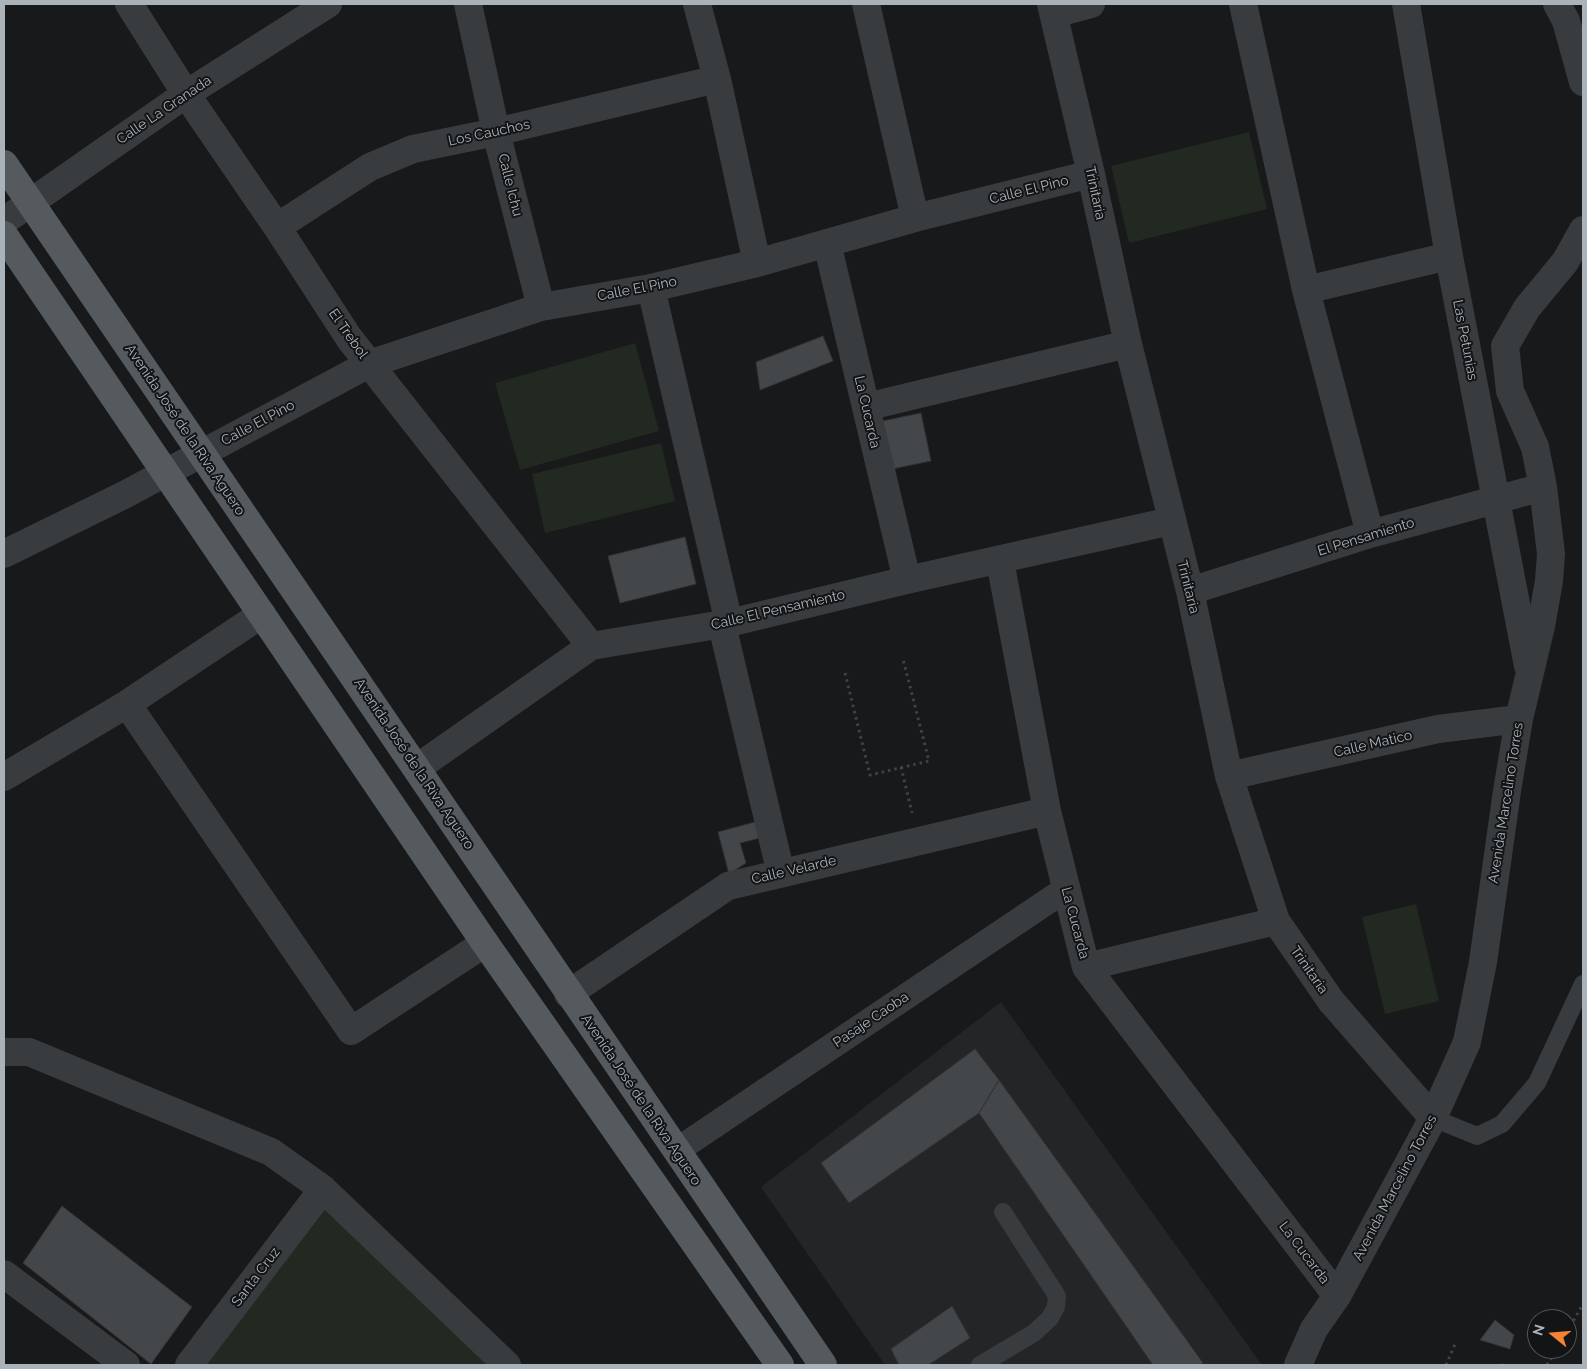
<!DOCTYPE html>
<html>
<head>
<meta charset="utf-8">
<style>
	body { margin:0 }
	#map { position:relative; width:1587px; height:1369px; overflow:hidden; background:#18191a; font-family:Raleway,sans-serif }
	canvas { display:block }
	.frame { position:absolute; inset:0; border:5px solid #aab3ba; pointer-events:none }
	.north { position:absolute; left:1527px; top:1309px; width:50px; height:50px; box-sizing:border-box; background:#131415; border:1px solid #4f5457; border-radius:50%; rotate:287deg; font-size:14px; font-weight:700; line-height:20px; text-align:center; color:#aab3ba }
	.north::after { content:''; display:block; margin:auto; width:18px; height:22px; background:#f68234; clip-path:polygon(50% 0,100% 100%,50% 72%,0 100%) }
</style>
</head>
<body>
<div id="map">
<canvas width="1587" height="1369"></canvas>
<div class="frame"></div>
<div class="north">N</div>
</div>
<script>
const ctx = document.querySelector('canvas').getContext('2d');
ctx.lineJoin = 'round';
function paint(path, color) { ctx.fillStyle = color; ctx.fill(path, 'evenodd'); }
const toPath = rows => new Path2D(rows.map(r => 'M' + r).join(''));
function stroke(path, color, width, dash) { ctx.strokeStyle = color; ctx.lineWidth = width; ctx.lineCap = dash ? 'butt' : 'round'; ctx.setLineDash(dash || []); ctx.stroke(path); }
function write(font, color, halo, rows, align = 'center') {
  ctx.font = font + ' Raleway,sans-serif'; ctx.lineWidth = 4; ctx.setLineDash([]); ctx.textBaseline = 'middle'; ctx.strokeStyle = halo; ctx.fillStyle = color; for (const [text, x, y, turn = 0] of rows) {
    ctx.save(); ctx.translate(x, y); ctx.rotate((+turn || 0) * Math.PI / 180); ctx.textAlign = isNaN(turn) ? turn : align; if (halo) ctx.strokeText(text, 0, 0); ctx.fillText(text, 0, 0); ctx.restore();
  }
}
const built = toPath([
	[1001,1002,1262,1365,885,1365,761,1187]
]);
const green = toPath([
	[1249,132,1267,209,1129,243,1111,166],
	[635,343,659,431,520,470,495,383],
	[661,443,675,501,545,533,532,474],
	[1416,904,1439,1001,1385,1014,1362,917],
	[324,1208,487,1365,204,1365]
]);
const building = toPath([
	[823,336,833,361,760,390,756,362,823,336],
	[921,413,931,461,887,470,878,422,921,413],
	[685,537,696,584,620,603,608,556,685,537],
	[755,822,760,838,740,843,746,863,729,874,718,832,755,822],
	[975,1049,999,1080,979,1113,849,1203,821,1163,975,1049],
	[999,1080,1203,1363,1199,1365,1153,1365,979,1113,999,1080],
	[62,1206,192,1307,151,1364,23,1263,62,1206],
	[952,1306,970,1338,928,1365,899,1365,891,1349,952,1306],
	[1495,1320,1514,1335,1510,1349,1480,1340,1495,1320]
]);
const path = toPath([
	[845,673,870,775,929,761,903,659],
	[901,767,912,813],
	[1567,1332,1583,1304],
	[1446,1365,1455,1344],
	[1501,1365,1503,1365],
	[1547,1365,1557,1349]
]);
const service = toPath([
	[1433,1118,1477,1136,1502,1124,1537,1083,1583,984],
	[980,1365,1034,1333,1050,1318,1056,1307,1057,1296,1003,1212]
]);
const pedestrian = toPath([
	[676,1151,1066,889]
]);
const minor = toPath([
	[129,4,186,94,277,227,349,338,591,646],
	[468,4,496,132,541,307],
	[697,4,717,79,757,263],
	[866,4,915,218],
	[1051,4,1091,174,1128,344,1190,591,1229,776,1276,921,1331,1001,1433,1118],
	[1243,4,1306,290,1370,534],
	[1406,4,1449,256,1528,666],
	[1557,4,1566,21,1583,82],
	[1054,14,1091,4],
	[4,221,186,94,328,4],
	[277,227,370,167,413,149,496,132,717,79],
	[827,243,907,580],
	[651,288,729,623],
	[1306,290,1449,256],
	[866,407,1128,344],
	[4,554,124,495,369,364,541,307,651,288,757,263,915,218,1091,174],
	[1000,561,1047,811,1086,967,1337,1296],
	[1190,591,1370,534,1543,487],
	[722,625,781,874],
	[127,704,351,1031,485,943],
	[417,768,591,646,729,623,907,580,1171,521],
	[1229,776,1438,729,1519,719],
	[4,777,127,704,262,614],
	[1086,967,1276,921],
	[568,994,728,886,1047,811],
	[4,1052,29,1052,271,1152,323,1189,507,1365],
	[4,1274,126,1365],
	[189,1365,323,1189],
	[1298,1365,1314,1329,1337,1296,1433,1118,1467,1042,1483,962,1507,791,1519,719,1541,626,1549,581,1551,554,1543,487,1535,447,1510,391,1505,346,1527,308,1565,262,1583,230]
]);
const primary = toPath([
	[4,164,823,1365],
	[4,235,485,943,780,1365]
]);
const streetNames = [
	["Calle La Granada",164,110,-34],
	["Los Cauchos",489,133,-12],
	["Calle Ichu",510,185,76],
	["Calle El Pino",1029,190,-14],
	["Trinitaria",1095,193,78],
	["Calle El Pino",637,289,-11],
	["El Trebol",348,334,55],
	["Las Petunias",1465,340,79],
	["La Cucarda",867,412,77],
	["Calle El Pino",258,423,-28],
	["Avenida José de la Riva Aguero",185,430,56],
	["El Pensamiento",1366,537,-17],
	["Trinitaria",1188,587,76],
	["Calle El Pensamiento",778,610,-13],
	["Calle Matico",1373,744,-13],
	["Avenida José de la Riva Aguero",414,764,56],
	["Avenida Marcelino Torres",1506,803,-81],
	["Calle Velarde",794,870,-13],
	["La Cucarda",1075,923,75],
	["Trinitaria",1309,970,55],
	["Pasaje Caoba",871,1020,-34],
	["Avenida José de la Riva Aguero",641,1100,56],
	["Avenida Marcelino Torres",1395,1188,-62],
	["La Cucarda",1304,1253,53],
	["Santa Cruz",256,1277,-53]
];
paint(built, '#242527');
paint(green, '#212920');
paint(building, '#44474a');
stroke(building, '#323336', 1);
stroke(path, '#3f4347', 3, [2.5, 4]);
stroke(service, '#393c3f', 18);
stroke(pedestrian, '#393c3f', 26);
stroke(minor, '#393c3f', 28);
stroke(primary, '#555a5f', 28);
write('14px', '#aab3ba', '#131415', streetNames);
</script>
</body>
</html>
